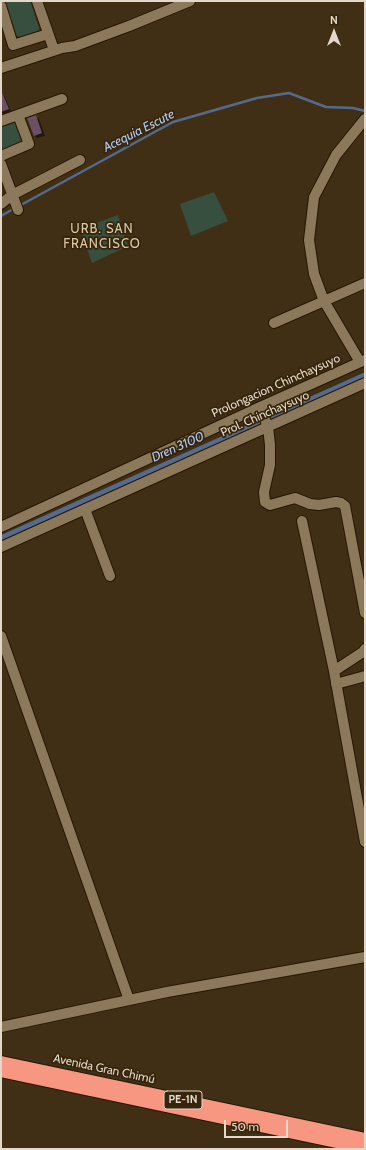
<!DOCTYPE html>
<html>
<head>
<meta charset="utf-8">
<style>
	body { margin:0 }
	#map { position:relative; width:366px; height:1150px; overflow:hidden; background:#402f15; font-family:Cabin,sans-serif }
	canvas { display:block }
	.frame { position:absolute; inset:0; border:2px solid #e3d8c9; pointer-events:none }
	.north { position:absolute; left:314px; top:12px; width:40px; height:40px; -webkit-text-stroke:3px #36250a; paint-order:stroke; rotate:0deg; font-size:11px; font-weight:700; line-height:16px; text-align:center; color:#e3d8c9 }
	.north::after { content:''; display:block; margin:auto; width:14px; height:18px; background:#e3d8c9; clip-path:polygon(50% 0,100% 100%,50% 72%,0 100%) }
	.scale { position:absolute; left:224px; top:1120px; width:64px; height:18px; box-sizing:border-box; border:2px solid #e3d8c9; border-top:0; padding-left:5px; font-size:12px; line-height:14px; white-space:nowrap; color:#e3d8c9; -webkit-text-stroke:3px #36250a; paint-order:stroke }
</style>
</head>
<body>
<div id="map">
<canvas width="366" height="1150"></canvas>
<div class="frame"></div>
<div class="north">N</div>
<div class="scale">50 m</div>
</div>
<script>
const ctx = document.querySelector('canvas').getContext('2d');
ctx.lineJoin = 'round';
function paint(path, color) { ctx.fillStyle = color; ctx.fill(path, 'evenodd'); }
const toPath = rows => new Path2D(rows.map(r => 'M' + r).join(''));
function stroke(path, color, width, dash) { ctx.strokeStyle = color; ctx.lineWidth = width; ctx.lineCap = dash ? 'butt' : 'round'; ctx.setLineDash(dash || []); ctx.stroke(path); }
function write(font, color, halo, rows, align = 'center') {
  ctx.font = font + ' Cabin,sans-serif'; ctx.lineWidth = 3.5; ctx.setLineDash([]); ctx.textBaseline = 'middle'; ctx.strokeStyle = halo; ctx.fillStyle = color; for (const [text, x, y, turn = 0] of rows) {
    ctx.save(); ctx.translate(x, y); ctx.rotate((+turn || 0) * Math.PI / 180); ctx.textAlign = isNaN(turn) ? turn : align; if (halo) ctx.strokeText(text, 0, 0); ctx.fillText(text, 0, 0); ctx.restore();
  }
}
const green = toPath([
	[5,1,30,1,39,28,38,31,20,37,17,36],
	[17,122,24,141,3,152,1,145,1,127],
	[214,192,228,221,191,236,180,204],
	[118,215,128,246,92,263,80,229]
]);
const shadow = toPath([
	[1,94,5,97,11,112,4,114,1,112],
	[36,116,39,119,45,136,37,138,34,135]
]);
const stream = toPath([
	[19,206,173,122,257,98,289,93,326,107,353,108,365,111],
	[1,216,15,208]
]);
const canal = toPath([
	[1,540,365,377]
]);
const building = toPath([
	[1,90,9,109,1,112],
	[36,115,42,133,34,136,27,118]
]);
const minor = toPath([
	[37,1,54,50],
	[1,6,13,45,48,34],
	[1,68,62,48,75,46,129,26,190,1],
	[1,121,62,99],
	[1,156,29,144,18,115],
	[1,164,18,210],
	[1,204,12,195,80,160],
	[274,323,365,283],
	[360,362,324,301,314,274,309,240,314,197,336,155,365,119],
	[260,407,268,427,270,445,270,465,264,492,265,502,270,505,295,498,310,504,319,505,336,502,341,503,345,506,365,613],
	[85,509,110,576],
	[302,521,334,671,365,842],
	[1,527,260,407,365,360],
	[1,547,365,383],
	[1,636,129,1000],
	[334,671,363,652,365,649],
	[336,684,365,676],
	[1,1027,167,992,365,957]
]);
const highway = toPath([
	[1,1062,365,1139],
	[1,1071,365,1148]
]);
const shields = [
	[183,1100,38]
];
const shieldNames = [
	["PE-1N",183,1100]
];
const streetNames = [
	["Prolongacion Chinchaysuyo",276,386,-24],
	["Prol. Chinchaysuyo",265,414,-24],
	["Avenida Gran Chimú",104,1069,12]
];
const waterNames = [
	["Acequia Escute",139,131,-27],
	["Dren 3100",178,447,-24]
];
const neighbourhoodNames = [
	["URB. SAN",102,229],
	["FRANCISCO",102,244]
];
paint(green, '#374f3f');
paint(shadow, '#0007');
stroke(stream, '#546a8e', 2.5);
stroke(canal, '#546a8e', 9);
paint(building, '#6c4f62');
stroke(minor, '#261700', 12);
stroke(highway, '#261700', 14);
stroke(minor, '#8c795c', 10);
stroke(highway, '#f79781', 12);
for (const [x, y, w] of shields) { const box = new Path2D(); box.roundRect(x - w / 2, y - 9, w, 18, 3); ctx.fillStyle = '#36250a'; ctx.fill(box); stroke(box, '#e3d8c9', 1); }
write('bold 11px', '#e3d8c9', null, shieldNames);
write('12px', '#e3d8c9', '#36250a', streetNames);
write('italic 13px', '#adcbfa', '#36250a', waterNames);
ctx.letterSpacing = '1px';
write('13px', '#ddc8a9', '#36250a', neighbourhoodNames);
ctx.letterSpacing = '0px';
</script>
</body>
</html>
